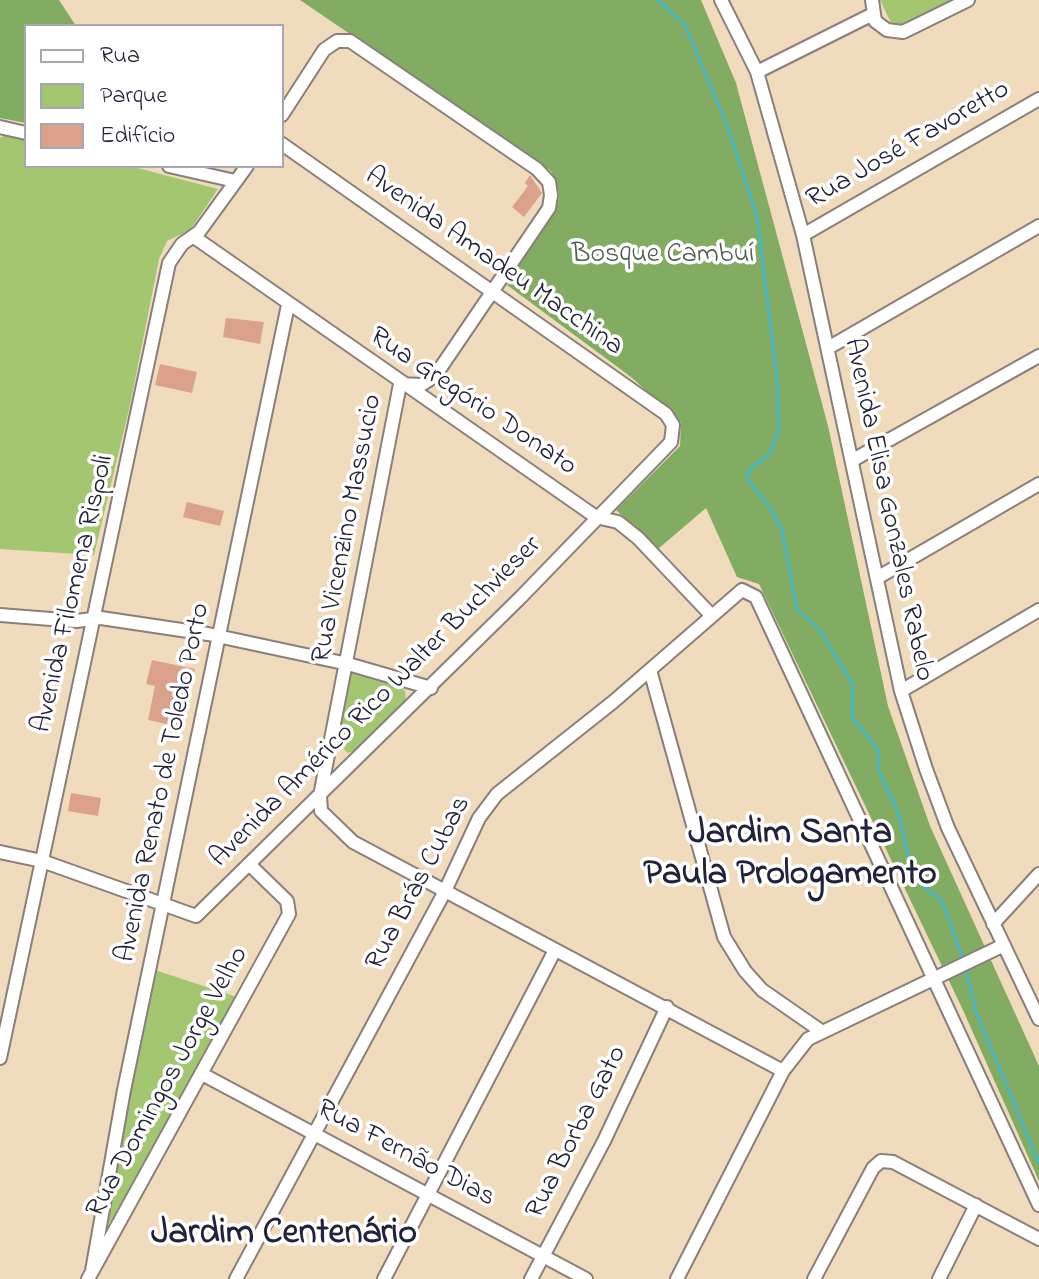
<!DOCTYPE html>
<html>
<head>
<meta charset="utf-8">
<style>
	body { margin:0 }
	#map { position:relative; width:1039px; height:1279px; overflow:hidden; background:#f0dcbc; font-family:"Indie Flower",sans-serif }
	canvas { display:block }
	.legend { position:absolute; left:24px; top:24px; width:260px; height:144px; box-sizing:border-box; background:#fff; border:2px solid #a7a7b1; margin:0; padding:10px 14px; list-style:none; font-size:24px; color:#22223b }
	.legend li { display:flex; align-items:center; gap:16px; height:40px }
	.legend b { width:40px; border:2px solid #a7a7b1 }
</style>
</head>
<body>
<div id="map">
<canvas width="1039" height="1279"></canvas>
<ul class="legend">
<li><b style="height:10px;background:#fff"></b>Rua</li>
<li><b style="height:22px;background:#a2c770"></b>Parque</li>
<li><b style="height:22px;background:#dca18a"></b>Edifício</li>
</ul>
</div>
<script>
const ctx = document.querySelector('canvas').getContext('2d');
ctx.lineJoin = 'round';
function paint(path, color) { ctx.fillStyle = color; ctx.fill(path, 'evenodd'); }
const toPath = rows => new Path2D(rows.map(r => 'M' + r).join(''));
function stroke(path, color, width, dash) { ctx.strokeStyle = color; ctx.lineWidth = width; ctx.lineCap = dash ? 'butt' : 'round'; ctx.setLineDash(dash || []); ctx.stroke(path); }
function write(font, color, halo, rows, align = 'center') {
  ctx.font = font + ' "Indie Flower",sans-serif'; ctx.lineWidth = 7; ctx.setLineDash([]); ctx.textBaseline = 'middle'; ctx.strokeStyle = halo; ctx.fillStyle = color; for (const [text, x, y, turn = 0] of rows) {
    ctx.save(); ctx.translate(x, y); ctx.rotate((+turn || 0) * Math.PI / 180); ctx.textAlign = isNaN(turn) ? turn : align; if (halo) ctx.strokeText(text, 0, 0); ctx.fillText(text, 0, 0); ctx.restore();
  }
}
const green = toPath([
	[880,0,955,0,903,26,891,23],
	[7,134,26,139,26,166,130,166,218,189,190,230,167,241,159,259,130,405,94,555,0,549,0,138],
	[356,671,399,685,405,691,406,701,355,750,348,753,336,741,346,677],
	[155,970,240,998,110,1222,105,1218]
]);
const forest = toPath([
	[0,0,59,0,76,26,26,26,26,123,0,118],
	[300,0,701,0,736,83,805,340,828,426,888,706,930,826,1039,1066,1039,1181,962,1008,759,584,737,577,706,508,658,549,616,510,680,446,681,422,631,377,507,285,558,203,559,192,551,171]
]);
const stream = toPath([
	[658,0,685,25,727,125,757,217,777,378,779,426,771,453,750,469,747,479,772,510,782,531,797,609,819,629,853,684,852,717,878,750,879,771,898,812,912,872,917,881,942,901,963,959],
	[965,967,976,1012,1039,1163]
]);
const building = toPath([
	[530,175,542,193,524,217,512,207,528,186,525,183],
	[226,318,264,322,260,344,223,337],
	[160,364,197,372,192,393,155,385],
	[187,502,224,511,220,526,183,517],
	[152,660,195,669,180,727,148,720,155,686,146,684],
	[71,793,101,798,98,816,68,811]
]);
const street = toPath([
	[721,0,757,72,803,235,901,691,926,769,948,828,1039,1019],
	[872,0,875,21,887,30,903,32,968,0],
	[757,72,873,14],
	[282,115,324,50,337,41,350,41,537,169,549,182,551,195,549,208,435,376,421,385,400,384,320,796,321,811,353,842,783,1071],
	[0,127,26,133],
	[169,166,235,181],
	[803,235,1039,99],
	[194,237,596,517,618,522,638,538,712,616],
	[828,348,1039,226],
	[853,460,1039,356],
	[877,578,1039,484],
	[0,615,76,621,101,618,208,634,348,664,431,688],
	[650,670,724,937,745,971,762,990,821,1031],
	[901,691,1039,610],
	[0,852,42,861,196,916,521,597,671,442,673,425,666,414,282,144],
	[993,924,1039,874],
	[0,1058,169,263,182,244,199,232,247,166],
	[202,1074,586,1279],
	[92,1271,124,1090,288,305],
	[88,1279,289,914,287,901,250,865],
	[236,1279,444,893,479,818,497,794,613,702,742,590,756,597,1039,1205],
	[384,1279,554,952],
	[531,1279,604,1141,667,1007],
	[677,1279,783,1071,808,1039,1004,945],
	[814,1279,873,1168,881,1161,893,1162,1039,1239],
	[939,1279,976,1205]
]);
const streetNames = [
	["Rua José Favoretto",909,146,-30],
	["Avenida Amadeu Macchina",493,263,35],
	["Rua Gregório Donato",472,403,34],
	["Avenida Elisa Gonzales Rabelo",887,510,78],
	["Rua Vicenzino Massucio",349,529,-79],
	["Avenida Filomena Rispoli",75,594,-77],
	["Avenida Américo Rico Walter Buchvieser",377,703,-45],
	["Avenida Renato de Toledo Porto",165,783,-78],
	["Rua Brás Cubas",420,884,-62],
	["Rua Domingos Jorge Velho",169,1083,-61],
	["Rua Borba Gato",578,1133,-63],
	["Rua Fernão Dias",405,1155,28]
];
const parkNames = [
	["Bosque Cambuí",663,256]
];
const districtNames = [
	["Jardim Santa",790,836],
	["Paula Prologamento",790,877],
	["Jardim Centenário",284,1236]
];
paint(green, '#a2c770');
paint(forest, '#81ac62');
stroke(stream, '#49b7c4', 3);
paint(building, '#dca18a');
stroke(street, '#897f7c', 16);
stroke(street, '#fff', 12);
write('28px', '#22223b', '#fff', streetNames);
write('28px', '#4f5c4e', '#fff', parkNames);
write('bold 36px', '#22223b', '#fff', districtNames);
</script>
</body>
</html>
